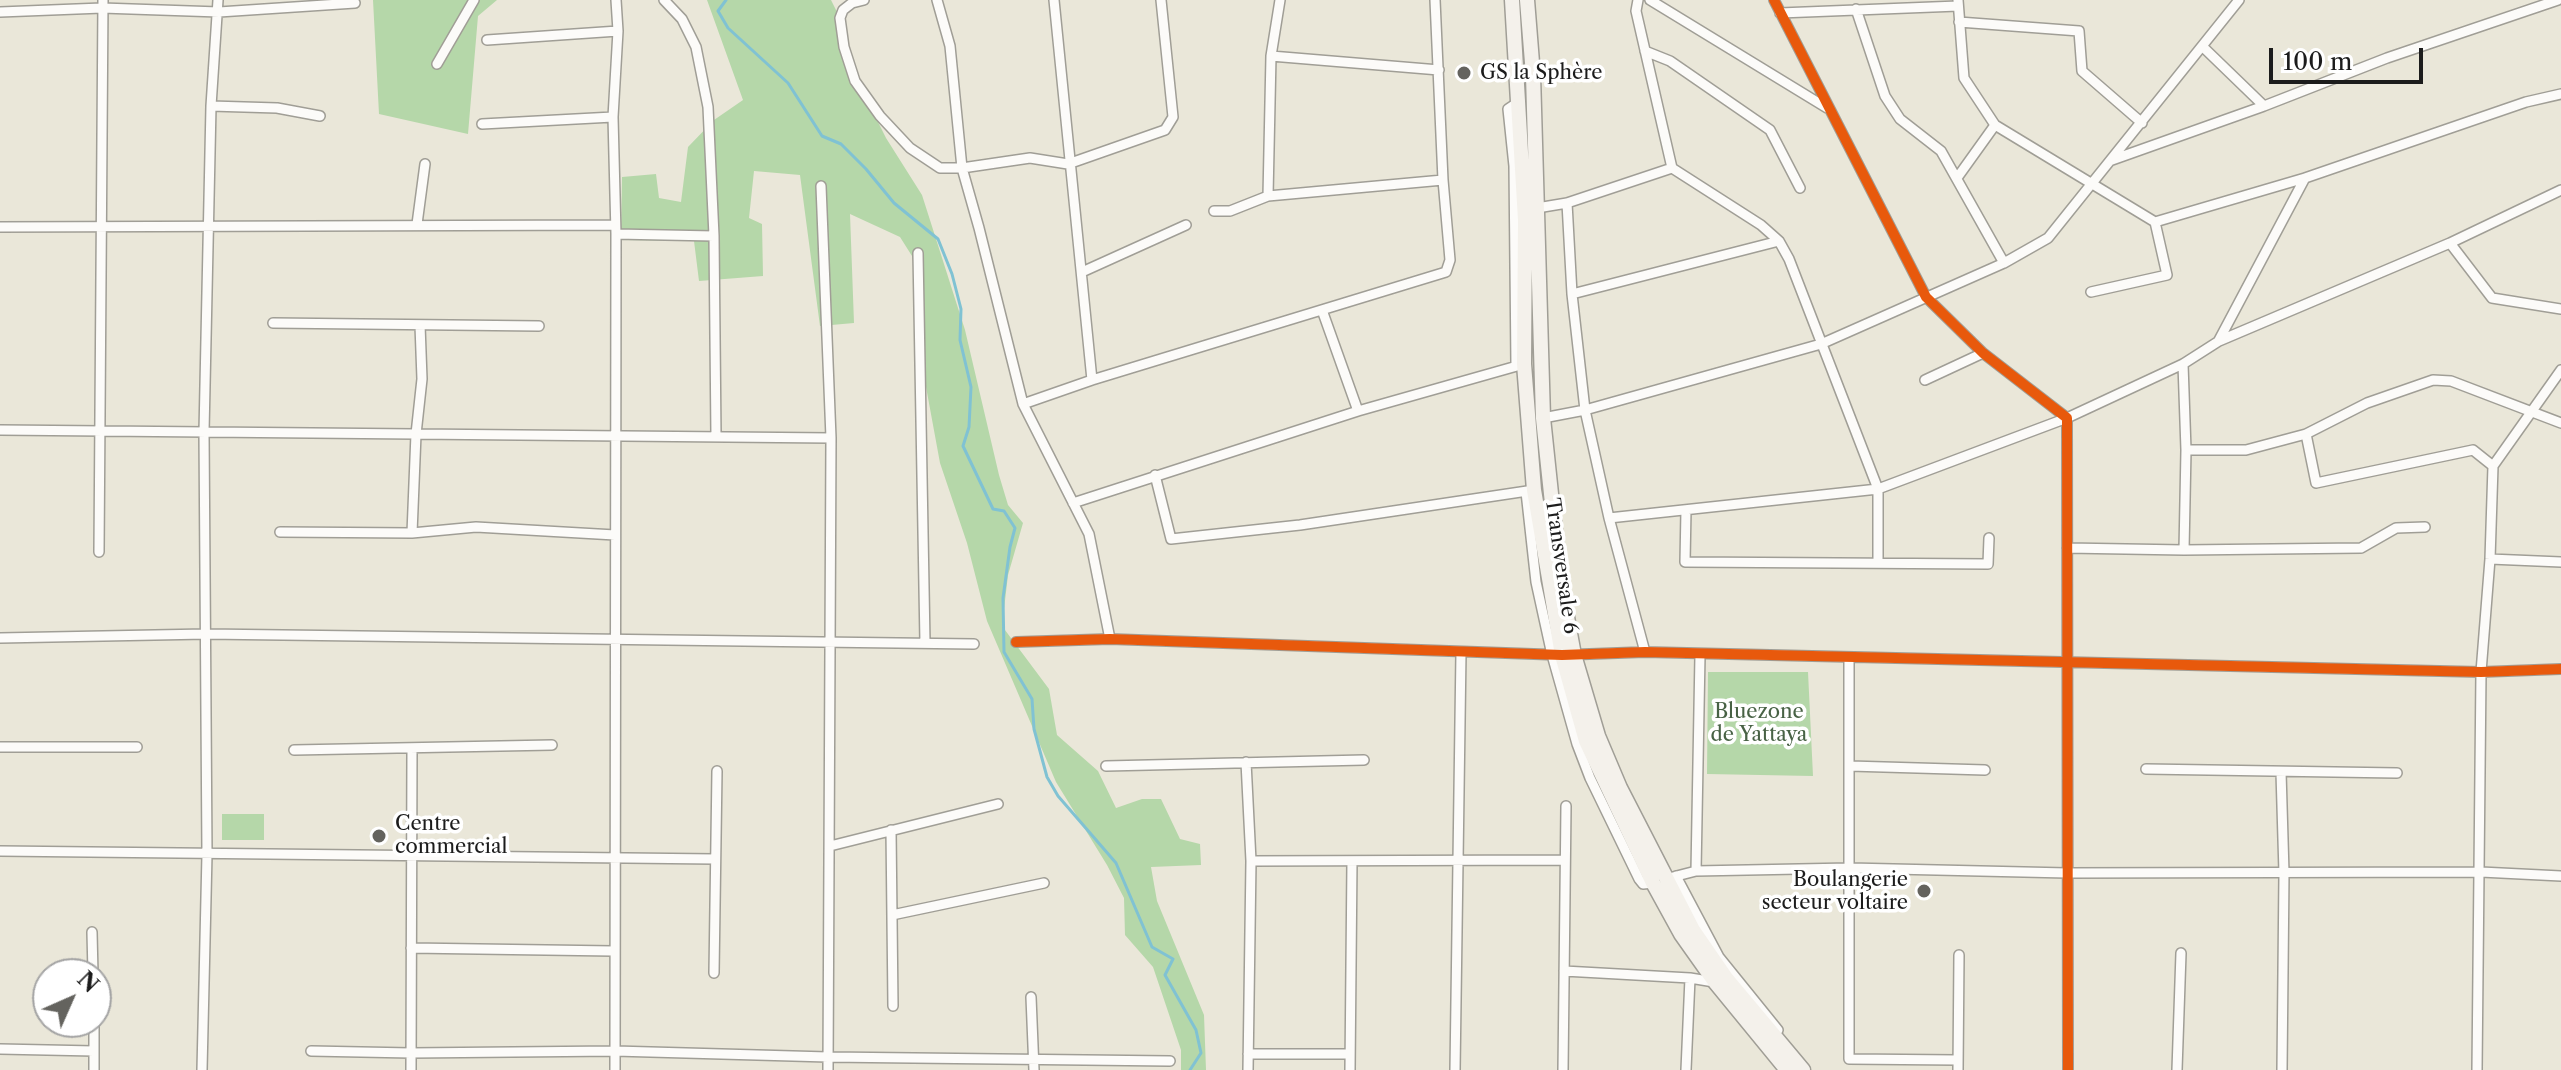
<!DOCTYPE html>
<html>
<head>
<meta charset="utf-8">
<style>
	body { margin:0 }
	#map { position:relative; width:2561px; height:1070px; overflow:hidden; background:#eae7d9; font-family:"Libre Caslon Text",serif }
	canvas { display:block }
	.north { position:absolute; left:32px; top:958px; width:80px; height:80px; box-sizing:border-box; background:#fff; border:2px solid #a4a4a4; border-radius:50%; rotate:45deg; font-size:22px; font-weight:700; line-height:32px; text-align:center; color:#1c1c1c }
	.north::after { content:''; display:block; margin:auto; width:28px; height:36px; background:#64635e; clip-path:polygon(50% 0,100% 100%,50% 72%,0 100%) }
	.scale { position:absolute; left:2269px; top:48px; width:154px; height:36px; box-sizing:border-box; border:4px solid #1c1c1c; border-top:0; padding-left:10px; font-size:24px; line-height:28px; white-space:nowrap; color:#1c1c1c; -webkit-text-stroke:6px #fff; paint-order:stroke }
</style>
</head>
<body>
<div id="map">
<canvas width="2561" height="1070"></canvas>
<div class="north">N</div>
<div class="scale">100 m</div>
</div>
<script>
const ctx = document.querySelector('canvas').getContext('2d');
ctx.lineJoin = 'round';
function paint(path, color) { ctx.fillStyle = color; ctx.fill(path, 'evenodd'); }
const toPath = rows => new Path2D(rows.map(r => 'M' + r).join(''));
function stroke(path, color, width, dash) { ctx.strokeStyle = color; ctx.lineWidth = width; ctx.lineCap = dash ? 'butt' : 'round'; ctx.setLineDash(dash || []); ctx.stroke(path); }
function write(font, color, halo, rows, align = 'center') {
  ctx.font = font + ' "Libre Caslon Text",serif'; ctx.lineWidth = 7; ctx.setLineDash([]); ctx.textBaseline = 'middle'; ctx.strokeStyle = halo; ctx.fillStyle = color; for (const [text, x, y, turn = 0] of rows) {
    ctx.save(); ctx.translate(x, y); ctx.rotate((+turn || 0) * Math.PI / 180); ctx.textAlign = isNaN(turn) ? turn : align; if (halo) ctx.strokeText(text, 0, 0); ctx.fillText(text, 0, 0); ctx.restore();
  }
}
const green = toPath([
	[373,0,497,0,478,16,468,134,379,114],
	[707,0,831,0,840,18,855,76,886,138,922,195,965,330,999,475,1008,505,1023,523,1008,575,1002,626,1049,689,1057,735,1098,771,1116,808,1142,799,1161,799,1180,839,1200,844,1201,865,1151,867,1157,901,1204,1015,1206,1070,1181,1070,1181,1050,1153,967,1125,935,1124,898,1107,865,1056,782,987,621,967,543,940,463,924,376,922,307,912,256,900,237,850,214,854,323,820,326,800,175,754,171,749,218,762,224,763,276,699,281,694,241,621,240,622,177,656,174,659,198,681,202,688,147,714,120,743,100],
	[1708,672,1808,672,1813,776,1707,774],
	[222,814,264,814,264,840,222,840]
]);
const stream = toPath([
	[726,0,718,11,728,28,788,83,822,136,841,144,866,169,894,203,938,239,952,274,961,309,960,340,971,387,969,427,963,446,993,509,1004,511,1015,528,1010,547,1003,598,1004,652,1032,699,1034,729,1047,777,1058,796,1116,863,1152,947,1173,959,1165,975,1196,1030,1201,1053,1190,1070]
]);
const minor = toPath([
	[664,0,682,19,696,47,708,107,714,236,716,437],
	[864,0,852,3,843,10,840,18,844,47,855,81,880,116,910,148,940,168,962,168,1030,158,1068,164,1165,130,1173,117,1161,0],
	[937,0,950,46,962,168,979,228,1023,404,1089,534,1110,639],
	[1054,0,1092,380],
	[1280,0,1271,56,1268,196,1443,180],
	[1638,0,1636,11,1672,168,1761,225,1779,241,1789,259,1878,489,1878,563],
	[1650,0,1827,108],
	[1774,0,1926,297,1983,353,2067,418,2068,1070],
	[1958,0,1964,78,1995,125,2155,222,2305,178],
	[1856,9,1885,96,1900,119,1941,151,2004,263],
	[0,12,102,8,219,12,355,3],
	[1780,13,1958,6],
	[1959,22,2079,31,2082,71,2142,123],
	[487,40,618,31],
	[2203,47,2264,106],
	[1645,51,1670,61,1770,130,1800,188],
	[1271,56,1439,70],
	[437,64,474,0],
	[211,106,277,108,320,116],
	[482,124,613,117],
	[2112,160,2264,106,2387,58,2558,0],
	[1957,178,1995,125],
	[821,186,831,438,828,1070],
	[1567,203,1572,294,1585,410,1609,518,1645,652],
	[1537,208,1567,203,1672,168],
	[1214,211,1230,211,1268,196],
	[417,224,425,164],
	[0,227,615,225],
	[616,234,714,236],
	[2450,243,2492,298,2561,309],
	[918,253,925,643],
	[1082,272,1186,225],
	[2091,292,2167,275,2155,222],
	[1572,294,1779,241],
	[1322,310,1358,411],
	[273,323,539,326],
	[2219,340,2305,178,2526,102,2561,94],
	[2183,364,2186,450,2184,550],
	[1516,366,1514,166,1508,109,1520,101],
	[1925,380,1983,353],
	[1023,404,1092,380,1446,272,1450,260,1443,180,1435,0],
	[1543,418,1585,410,1821,344,2004,263,2048,238,2239,0],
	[0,430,831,438],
	[2306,434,2316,483,2473,450,2493,466],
	[2186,450,2246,450,2306,434,2367,403,2433,380,2451,381,2561,423],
	[1155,475,1171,539,1300,525,1534,490],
	[1526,492,1536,582,1552,655,1577,744,1590,778,1639,879,1643,884,1653,883],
	[1073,503,1358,411,1524,364],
	[1686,510,1685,562,1988,564,1989,538],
	[1609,518,1878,489,2067,418,2183,364,2219,341,2450,243,2561,190],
	[280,532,412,533,476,527,615,535],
	[412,533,416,434,422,379,420,325],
	[2067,548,2184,550,2361,548,2396,528,2425,527],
	[99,552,103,0],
	[2490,559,2561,562],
	[0,638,206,634,974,644],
	[1016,642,1110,639,1562,655,1645,652,2481,672,2561,669],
	[1849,658,1849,1059,1957,1060],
	[0,747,137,747],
	[294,750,552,745],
	[1246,762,1251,861,1248,1070],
	[1106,766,1364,760],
	[1850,766,1985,770],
	[2146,769,2397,773],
	[2281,772,2284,873,2282,1070],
	[891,830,893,1006],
	[830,846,998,804],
	[0,851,715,859],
	[1251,861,1565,860],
	[1696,871,1700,655],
	[1676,876,1719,957,1778,1030],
	[1665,879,1696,871,1850,868,2067,873,2481,872,2561,876],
	[892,915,1044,883],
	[92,932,93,974],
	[411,948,613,951],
	[1564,971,1690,978],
	[714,973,717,771],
	[1031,997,1034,1070],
	[94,1022,94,1070],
	[0,1049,94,1051],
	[311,1051,411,1053,615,1051,828,1057,1170,1061],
	[1248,1054,1350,1054],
	[202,1070,207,854,204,432,211,106,218,0],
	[411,1070,412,749],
	[615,1070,616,234,613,117,618,31,616,0],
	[1350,1070,1352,861],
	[1455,1070,1461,652],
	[1563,1070,1566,806],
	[1686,1070,1690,978,1714,982],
	[1958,1070,1959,955],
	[2177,1070,2181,953],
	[2477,1070,2481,672,2490,559,2493,466,2561,370]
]);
const secondary = toPath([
	[1512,0,1525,220,1524,364,1534,490,1562,655,1586,741,1653,883,1681,934,1715,982,1787,1070],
	[1527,0,1533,75,1543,418,1560,579,1574,655,1598,736,1620,788,1693,930,1726,978,1803,1070]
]);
const cycleway = toPath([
	[1774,0,1926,297,1983,353,2067,418,2068,1070],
	[1016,642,1110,639,1562,655,1645,652,2481,672,2561,669]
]);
const markers = [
	[1464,73,8,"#64635e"],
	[379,836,8,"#64635e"],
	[1924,891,8,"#64635e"]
];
const poiNames = [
	["GS la Sphère",1480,73],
	["Centre",395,824],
	["commercial",395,847],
	["Boulangerie",1908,880,"right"],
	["secteur voltaire",1908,903,"right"]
];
const streetNames = [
	["Transversale 6",1561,566,82]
];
const parkNames = [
	["Bluezone",1759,712],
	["de Yattaya",1759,735]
];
paint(green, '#b5d7a9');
stroke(stream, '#80c2d3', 3);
stroke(minor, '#a09e96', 12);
stroke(secondary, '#a09e96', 17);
stroke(minor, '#fcfbf9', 9);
stroke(secondary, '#f4f1eb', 14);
stroke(cycleway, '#e8590c', 10);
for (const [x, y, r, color] of markers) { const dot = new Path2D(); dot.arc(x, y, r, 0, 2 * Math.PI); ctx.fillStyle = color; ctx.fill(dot); stroke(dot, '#fff', 3); }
write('20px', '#1c1c1c', '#fff', poiNames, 'left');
write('20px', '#1c1c1c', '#fff', streetNames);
write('20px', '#486245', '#fff', parkNames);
</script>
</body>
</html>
